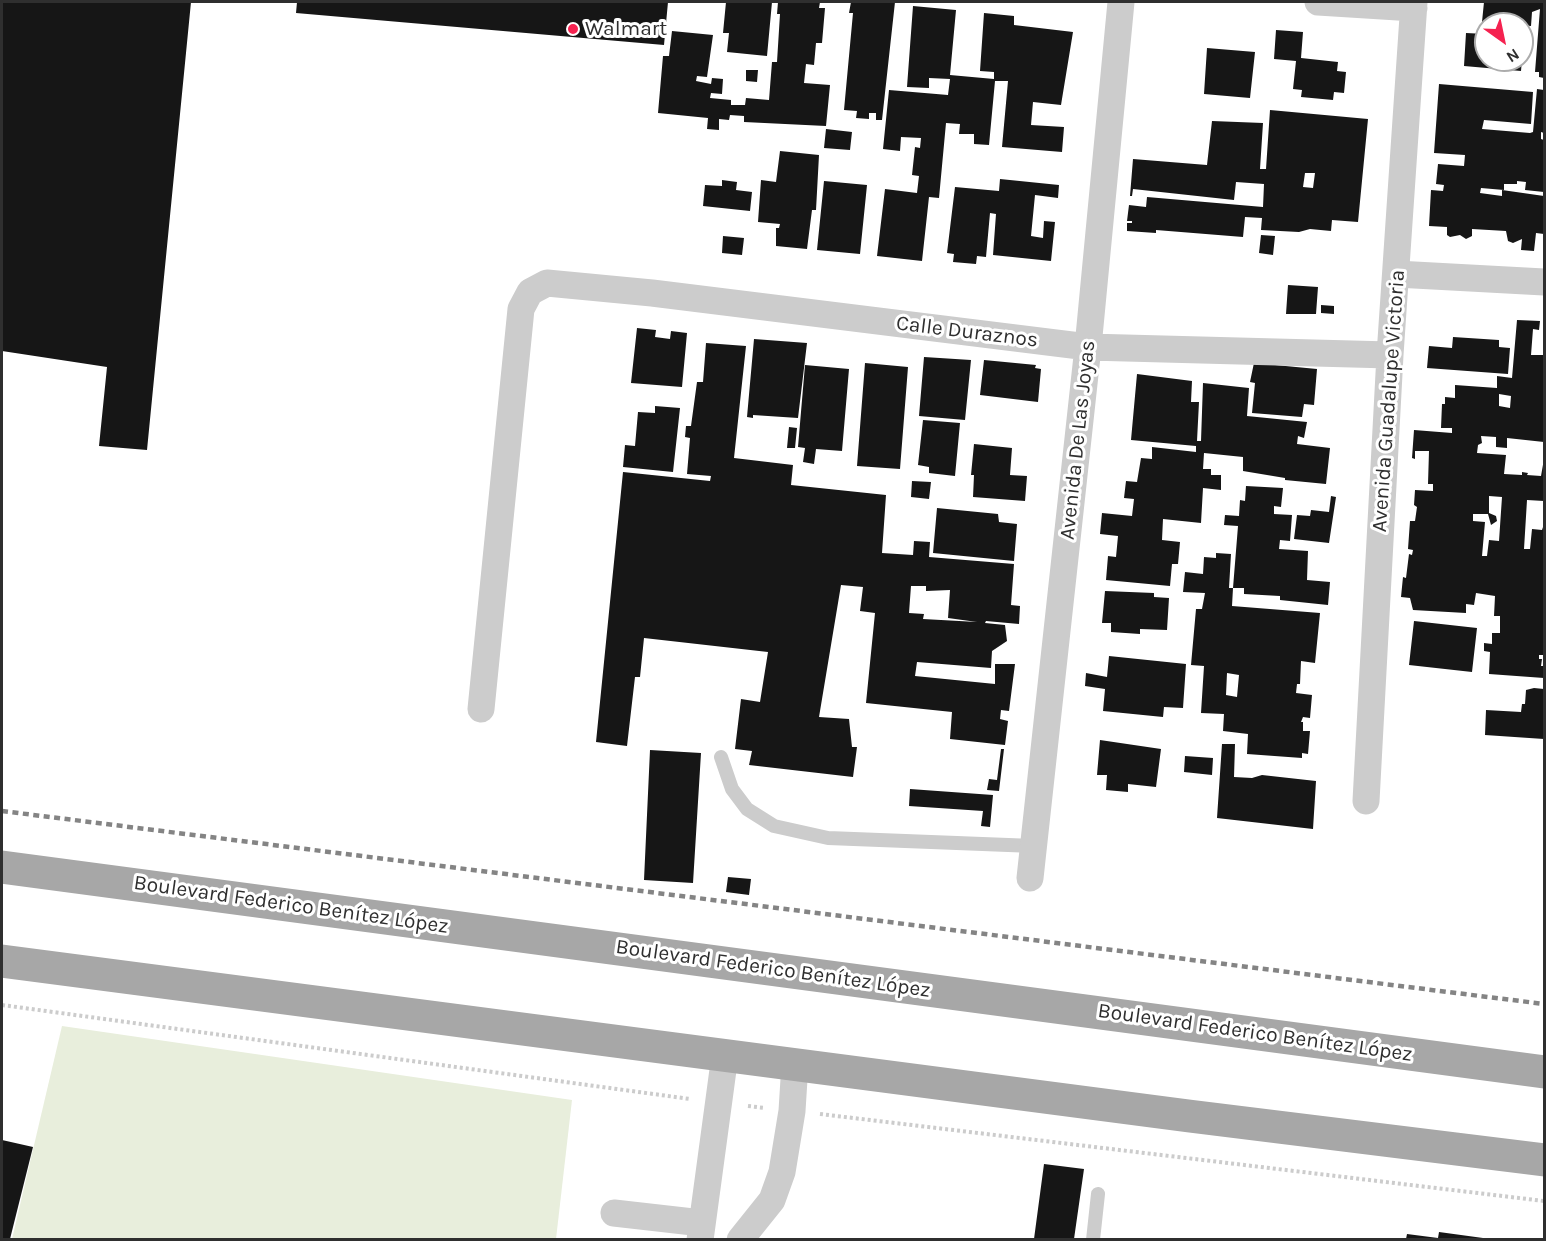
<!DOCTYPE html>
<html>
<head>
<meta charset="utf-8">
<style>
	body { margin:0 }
	#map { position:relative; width:1546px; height:1241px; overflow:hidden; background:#fff; font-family:Karla,sans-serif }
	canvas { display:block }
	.frame { position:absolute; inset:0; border:3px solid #2f2f2f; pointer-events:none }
	.north { position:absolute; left:1474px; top:12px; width:60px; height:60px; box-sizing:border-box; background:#fff; border:2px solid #acacac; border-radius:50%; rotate:147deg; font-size:16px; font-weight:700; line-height:24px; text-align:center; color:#2f2f2f }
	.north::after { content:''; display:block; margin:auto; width:21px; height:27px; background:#f52250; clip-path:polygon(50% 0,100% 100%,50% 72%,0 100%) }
</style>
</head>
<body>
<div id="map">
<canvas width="1546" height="1241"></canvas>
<div class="frame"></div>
<div class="north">N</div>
</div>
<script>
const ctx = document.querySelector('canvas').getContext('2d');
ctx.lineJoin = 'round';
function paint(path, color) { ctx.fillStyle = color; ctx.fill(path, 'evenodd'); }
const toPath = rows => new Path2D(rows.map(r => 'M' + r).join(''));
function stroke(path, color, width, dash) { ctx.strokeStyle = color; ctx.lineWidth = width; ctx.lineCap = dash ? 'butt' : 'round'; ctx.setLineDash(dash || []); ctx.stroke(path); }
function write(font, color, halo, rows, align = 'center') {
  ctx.font = font + ' Karla,sans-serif'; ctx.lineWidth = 6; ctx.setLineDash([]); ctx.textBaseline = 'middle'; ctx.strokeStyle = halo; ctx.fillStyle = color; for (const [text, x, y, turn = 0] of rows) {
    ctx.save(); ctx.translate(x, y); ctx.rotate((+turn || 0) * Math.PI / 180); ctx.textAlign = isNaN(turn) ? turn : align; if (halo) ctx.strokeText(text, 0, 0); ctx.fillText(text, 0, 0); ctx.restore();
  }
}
const green = toPath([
	[62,1026,572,1100,556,1239,12,1239]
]);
const building = toPath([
	[2,2,191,2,147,450,99,446,107,367,2,351],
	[297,2,668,2,664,45,296,13],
	[726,2,772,2,767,56,727,52,729,33,723,33],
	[778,2,820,2,819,8,825,8,822,43,816,43,814,65,806,64,804,83,830,85,826,126,744,122,744,116,730,115,729,120,719,119,719,130,707,129,708,118,658,113,663,56,669,56,672,31,713,35,707,77,697,76,696,81,711,84,712,78,723,79,722,94,711,93,710,98,731,100,731,105,745,105,746,98,769,100,772,62,777,62,780,14,777,14],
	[851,2,895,2,882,120,876,120,876,113,869,113,869,119,856,118,857,111,844,110,853,13,849,13],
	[1484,2,1544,2,1544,78,1539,77,1539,72,1535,72,1540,9,1532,12,1531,26,1482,22],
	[913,6,956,10,950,75,994,79,994,72,980,71,984,13,1014,16,1014,25,1073,32,1061,105,1033,102,1031,125,1064,127,1062,152,1002,147,1008,81,995,81,989,145,974,144,974,134,959,134,960,124,946,123,939,198,929,197,922,261,877,256,885,189,917,193,919,176,912,175,915,147,920,148,921,138,901,137,900,151,883,149,889,90,948,95,950,79,929,78,929,88,907,87],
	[1276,30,1303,32,1301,58,1338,62,1337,71,1346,72,1344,93,1334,92,1333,100,1301,97,1302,90,1293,89,1296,61,1274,59],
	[1466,33,1486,34,1486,60,1522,60,1521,71,1464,66],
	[1207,48,1255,52,1250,98,1204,94],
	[746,70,758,70,757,82,746,81],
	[1439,84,1533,92,1531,124,1484,120,1482,129,1530,133,1533,132,1537,89,1544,90,1544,133,1541,132,1541,139,1544,140,1544,192,1525,190,1526,182,1517,181,1517,184,1504,184,1504,190,1481,188,1480,193,1502,196,1502,190,1544,196,1544,234,1536,233,1534,251,1521,250,1522,239,1513,243,1508,241,1506,231,1472,229,1472,236,1466,239,1460,235,1450,237,1447,235,1447,227,1429,226,1431,190,1443,191,1444,185,1436,184,1438,164,1464,166,1465,155,1434,153],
	[1270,110,1368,119,1358,222,1332,220,1331,231,1310,229,1299,232,1261,230,1262,218,1245,217,1243,237,1156,230,1156,233,1127,231,1127,223,1132,223,1132,221,1127,221,1129,205,1146,207,1147,197,1263,207,1264,184,1236,182,1234,200,1133,189,1132,196,1130,196,1133,159,1207,165,1212,121,1263,123,1260,169,1266,169],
	[1305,173,1315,173,1313,188,1303,187],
	[826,129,852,132,850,150,824,148],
	[780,151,819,155,816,210,812,210,807,249,776,246,776,228,779,228,780,224,758,222,761,180,776,182],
	[1000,179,1059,185,1058,198,1035,195,1031,236,1043,238,1044,221,1055,222,1051,261,993,255,996,214,990,213,986,257,977,256,976,264,953,262,954,254,947,253,955,187,999,191],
	[722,180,737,182,736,190,752,192,750,211,703,206,705,185,722,186],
	[824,181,867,185,860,254,817,250],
	[1261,235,1275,236,1273,255,1259,253],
	[723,236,744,238,742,255,722,253],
	[1288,285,1318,287,1316,314,1286,314],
	[1321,305,1334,306,1334,314,1321,313],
	[1517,320,1540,321,1539,330,1533,329,1531,355,1544,355,1544,442,1507,438,1507,448,1496,447,1496,437,1481,436,1482,443,1478,445,1477,453,1506,455,1504,474,1522,475,1522,472,1528,473,1527,475,1541,476,1544,459,1544,501,1527,500,1524,549,1530,549,1532,529,1542,530,1544,524,1544,655,1539,655,1539,659,1542,659,1541,666,1544,666,1544,678,1489,674,1490,652,1484,651,1484,643,1492,644,1492,633,1500,633,1500,616,1494,616,1495,596,1476,593,1474,605,1466,604,1466,613,1413,610,1410,598,1401,597,1403,577,1406,578,1409,554,1412,555,1413,550,1408,549,1410,521,1415,521,1417,507,1414,505,1415,490,1433,491,1433,484,1428,484,1429,451,1415,451,1415,459,1412,458,1414,430,1452,433,1452,428,1441,428,1442,404,1445,404,1445,397,1455,398,1455,385,1497,388,1497,376,1512,378],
	[1499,394,1511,396,1510,408,1499,406],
	[1489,496,1502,497,1499,541,1489,540,1487,556,1482,556,1485,522,1473,521,1473,514,1488,514,1491,525,1497,521,1496,516,1489,513],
	[637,328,656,330,655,337,670,339,671,331,687,333,682,387,631,383],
	[1453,337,1499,340,1499,347,1510,348,1508,374,1427,368,1429,346,1452,348],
	[754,339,807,343,798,418,753,415,753,418,747,417],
	[706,343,746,346,734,458,793,465,791,485,886,495,882,553,913,555,914,541,930,542,929,557,1014,564,1011,605,1020,606,1019,624,986,621,985,623,1005,625,1007,641,992,651,991,668,917,662,915,676,995,684,995,664,1015,664,1009,711,1001,710,1000,719,1008,721,1005,745,950,739,952,712,866,703,875,613,860,611,863,587,841,585,819,717,849,719,852,747,857,747,853,777,749,765,752,751,735,749,741,699,760,702,768,652,644,638,640,677,635,677,627,746,596,742,623,472,710,481,711,476,687,474,690,438,685,437,686,426,691,426,697,382,703,382],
	[911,586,926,586,926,591,950,590,948,618,977,622,923,619,924,614,909,613],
	[924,357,971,360,965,420,919,416],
	[1255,358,1275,365,1317,369,1314,405,1304,404,1302,417,1252,413,1255,383,1250,382],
	[984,360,1036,365,1035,368,1041,369,1038,402,980,395],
	[865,363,908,367,900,469,857,466],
	[805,365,849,369,842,451,816,449,814,464,803,462,805,448,798,447],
	[1137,374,1192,381,1191,402,1199,402,1197,441,1201,441,1203,383,1249,388,1247,416,1307,422,1304,438,1298,436,1297,444,1330,448,1326,484,1285,480,1285,478,1243,471,1243,457,1204,453,1203,469,1211,469,1211,475,1221,475,1221,490,1203,488,1201,523,1163,519,1162,540,1180,542,1178,564,1172,564,1170,586,1106,580,1108,556,1116,557,1118,536,1100,534,1102,513,1132,516,1134,499,1124,498,1126,481,1137,482,1141,458,1152,459,1152,447,1196,452,1196,446,1131,440],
	[655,406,680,408,673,472,623,467,625,445,635,446,638,412,655,413],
	[923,420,960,423,955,476,929,473,929,467,918,465],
	[789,427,797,428,795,448,787,448],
	[974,444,1012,448,1010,475,1027,476,1025,501,973,497,974,475,971,475],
	[912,481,931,482,929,499,911,497],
	[1246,486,1283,488,1281,507,1274,506,1274,514,1292,515,1290,541,1280,540,1279,549,1308,551,1307,580,1330,582,1328,605,1280,600,1280,596,1244,594,1244,588,1233,588,1238,526,1224,525,1225,515,1239,516,1240,500,1245,501],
	[1331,496,1336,497,1329,543,1294,539,1297,515,1310,516,1311,510,1329,512],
	[937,508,998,514,999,522,1017,524,1014,561,933,553],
	[1216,553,1231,554,1229,588,1233,588,1232,606,1320,613,1315,663,1301,661,1300,684,1297,684,1296,693,1312,695,1310,718,1303,717,1301,722,1303,722,1303,731,1310,731,1308,754,1302,753,1302,758,1247,754,1248,734,1223,731,1224,714,1201,713,1204,666,1191,665,1196,609,1202,609,1205,593,1183,592,1185,572,1203,574,1204,557,1216,558],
	[1227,673,1239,675,1237,697,1226,695],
	[1105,591,1154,593,1154,597,1169,598,1167,630,1140,629,1140,634,1111,632,1111,623,1102,623],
	[1414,621,1477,628,1472,672,1409,665],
	[1109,656,1186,664,1183,708,1164,707,1163,717,1103,711,1105,689,1085,686,1086,673,1107,677],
	[1534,688,1544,689,1544,739,1485,735,1486,710,1521,712,1522,704,1525,704,1526,690],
	[1100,740,1161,749,1156,787,1128,784,1128,792,1106,790,1107,775,1097,775],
	[1222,744,1235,744,1234,777,1252,778,1262,775,1316,781,1313,829,1217,818],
	[1001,749,1004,749,999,791,987,790,989,779,997,780],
	[650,750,701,753,693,883,644,880],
	[1185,756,1213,758,1212,775,1184,772],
	[910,789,993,795,990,827,981,826,983,811,909,806],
	[728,877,751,879,749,895,726,892],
	[2,1140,33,1147,10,1239,2,1239],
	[1044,1164,1084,1169,1074,1239,1034,1239],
	[1439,1232,1483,1238,1482,1239,1406,1239,1407,1234,1438,1238]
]);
const path = toPath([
	[2,1005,690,1099],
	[748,1106,765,1108],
	[820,1114,1544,1201]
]);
const lane = toPath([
	[721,757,732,789,747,809,774,826,828,838,1034,846],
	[1093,1240,1098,1194]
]);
const street = toPath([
	[1318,2,1414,8],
	[1396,274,1544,282],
	[481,709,521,309,530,292,547,283,652,293,1088,347,1390,355],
	[1366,801,1390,355,1414,2],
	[1030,878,1088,347,1121,2],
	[614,1213,702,1223],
	[700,1240,725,1055],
	[740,1240,772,1200,782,1172,792,1111,795,1063]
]);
const primary = toPath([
	[2,867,1544,1072],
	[2,961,1189,1116,1544,1160]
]);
const rail = toPath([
	[2,811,1544,1004]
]);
const markers = [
	[573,29,6,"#f52250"]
];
const poiNames = [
	["Walmart",585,29]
];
const streetNames = [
	["Calle Duraznos",967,332,7],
	["Avenida Guadalupe Victoria",1389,401,-86],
	["Avenida De Las Joyas",1078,440,-84],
	["Boulevard Federico Benítez López",291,905,8],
	["Boulevard Federico Benítez López",773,969,8],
	["Boulevard Federico Benítez López",1255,1033,8]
];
paint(green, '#e8eedc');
paint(building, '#161616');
stroke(path, '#ccc', 4, [3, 3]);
stroke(lane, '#ccc', 14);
stroke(street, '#ccc', 27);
stroke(primary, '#a7a7a7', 33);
stroke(rail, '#848484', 4.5, [6, 4.5]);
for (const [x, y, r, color] of markers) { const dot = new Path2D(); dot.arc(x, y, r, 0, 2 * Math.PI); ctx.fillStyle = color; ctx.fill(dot); stroke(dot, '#fff', 2); }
write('21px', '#2f2f2f', '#fff', poiNames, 'left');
write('21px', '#2f2f2f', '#fff', streetNames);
</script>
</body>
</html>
